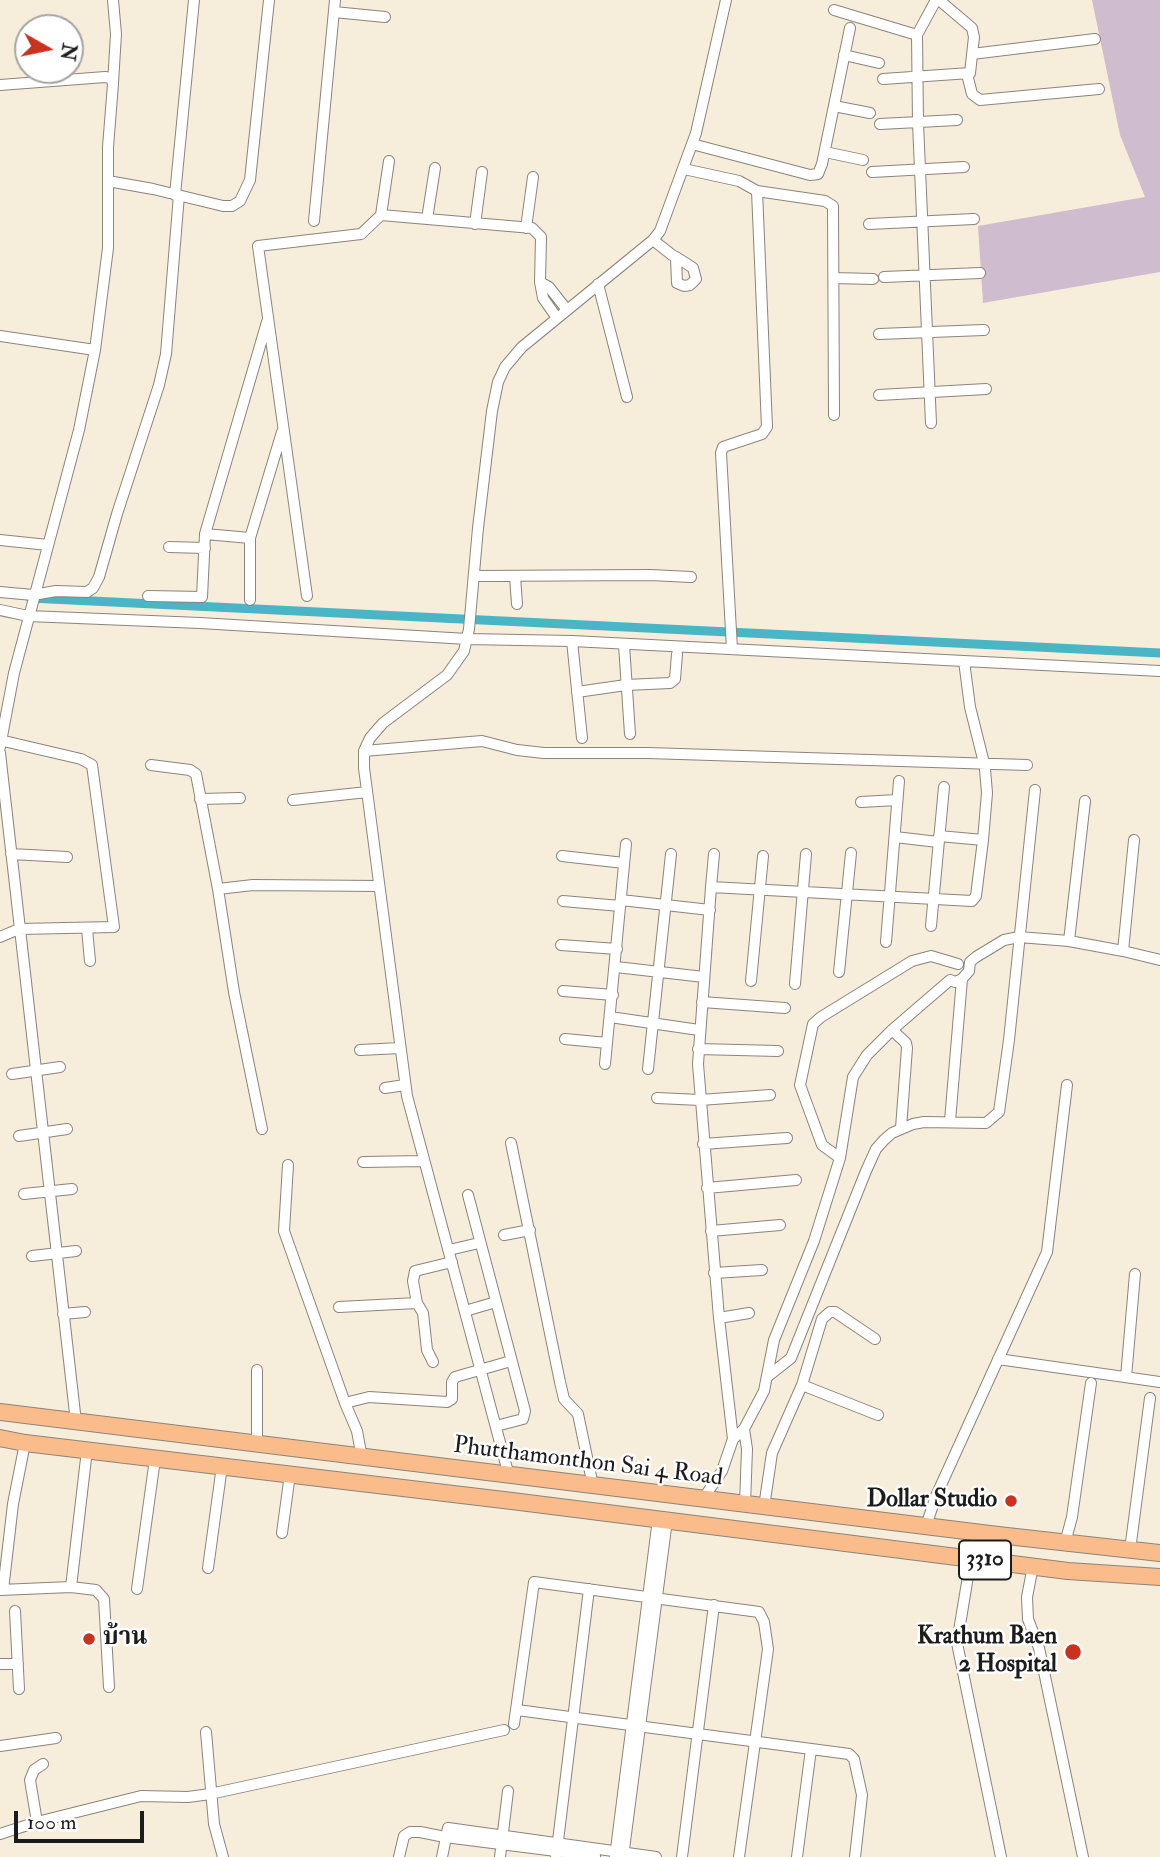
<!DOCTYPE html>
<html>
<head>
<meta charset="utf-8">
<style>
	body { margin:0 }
	#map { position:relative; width:1160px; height:1857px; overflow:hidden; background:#f7eddb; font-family:"IM FELL Double Pica",serif }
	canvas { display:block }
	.north { position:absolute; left:14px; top:14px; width:70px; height:70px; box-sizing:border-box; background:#fff; border:2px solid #a4a4a4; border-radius:50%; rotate:99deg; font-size:19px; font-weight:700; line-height:28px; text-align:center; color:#1c1c1c }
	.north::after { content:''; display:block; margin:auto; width:24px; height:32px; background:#c8321e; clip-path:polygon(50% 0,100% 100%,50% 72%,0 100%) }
	.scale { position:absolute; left:14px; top:1811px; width:130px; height:32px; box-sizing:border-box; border:4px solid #1c1c1c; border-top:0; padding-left:9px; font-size:21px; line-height:24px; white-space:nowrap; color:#1c1c1c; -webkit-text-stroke:5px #fff; paint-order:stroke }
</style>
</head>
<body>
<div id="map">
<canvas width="1160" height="1857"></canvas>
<div class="north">N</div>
<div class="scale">100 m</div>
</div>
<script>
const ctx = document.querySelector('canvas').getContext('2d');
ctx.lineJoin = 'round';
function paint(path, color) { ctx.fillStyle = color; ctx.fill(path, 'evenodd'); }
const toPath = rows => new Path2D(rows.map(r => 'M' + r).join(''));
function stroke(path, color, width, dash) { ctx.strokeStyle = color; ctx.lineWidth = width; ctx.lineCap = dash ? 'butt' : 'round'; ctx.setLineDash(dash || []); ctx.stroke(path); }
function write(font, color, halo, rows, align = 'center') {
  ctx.font = font + ' "IM FELL Double Pica","Noto Serif Thai",serif'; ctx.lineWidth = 5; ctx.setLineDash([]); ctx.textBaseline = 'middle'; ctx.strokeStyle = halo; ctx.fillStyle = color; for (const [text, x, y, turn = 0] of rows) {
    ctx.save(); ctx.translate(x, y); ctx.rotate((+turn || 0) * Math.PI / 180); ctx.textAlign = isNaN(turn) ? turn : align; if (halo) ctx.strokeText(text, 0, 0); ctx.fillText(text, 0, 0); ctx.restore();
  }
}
const industrial = toPath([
	[1092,0,1160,0,1160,272,983,303,978,226,1145,197,1120,135]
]);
const canal = toPath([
	[30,598,1160,653]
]);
const minor = toPath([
	[113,0,116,34,113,83],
	[834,10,917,35],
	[334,12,385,17],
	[972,54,1095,39],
	[844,55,879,63],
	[967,74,972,94,980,100,1099,89],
	[883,79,970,73,974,37,972,28,939,0],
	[0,85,105,77,111,78,113,84,108,147,108,248,95,350,79,430,14,673,0,747],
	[834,106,870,113],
	[880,124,957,120],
	[692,144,810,175,818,174,822,164,850,28],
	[825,152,863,160],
	[684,169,739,181,757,191,825,201,833,206,834,415],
	[872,172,964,167],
	[108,181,153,189,223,206,232,206,240,201,250,180,269,0],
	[175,195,194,0],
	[381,215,389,161],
	[427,219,435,168],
	[314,221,335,0],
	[475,224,482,172],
	[869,224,974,219],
	[526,228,533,177],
	[653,240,672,255,676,257,687,264,693,268,696,279,690,285,684,286,677,283,676,257],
	[884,277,980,273],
	[834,278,873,279],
	[598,284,627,397],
	[557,318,543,298,540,282,549,287,567,310],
	[879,334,984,330],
	[0,336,95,350],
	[879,395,986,389],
	[931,423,918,123,917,35,936,0],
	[205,534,250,538],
	[0,540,48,545],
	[169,547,205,548],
	[474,576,650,575,691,577],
	[515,576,517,604],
	[0,592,33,595,56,591,87,592,93,588,99,577,117,514,159,385,166,354,179,195],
	[148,596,202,597,205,534,267,322],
	[307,596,258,246,361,234,381,215,532,228,541,237,540,282],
	[250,600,250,538,282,432],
	[0,610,28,616,200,623,467,639,572,641,1160,671],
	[572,641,582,738],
	[624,645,630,734],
	[732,649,721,453,723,447,762,434,767,427,757,191],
	[964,661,970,707,984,763],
	[577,692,626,685,670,683,675,679,677,654],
	[0,740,81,759,92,765,114,927,19,929,0,937],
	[364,751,482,741,517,750,544,753,648,753,1027,765],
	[0,753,76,1422],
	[151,765,190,770,196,774,218,889,234,992,262,1129],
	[200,799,240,798],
	[293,800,367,792],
	[861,802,897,800],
	[939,836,983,840],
	[895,837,938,842],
	[11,854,67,857],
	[714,854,711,887,972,901,976,896,983,840,987,793,985,769],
	[562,856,624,863],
	[711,887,698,1064,719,1318,733,1439],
	[218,889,253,885,379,886],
	[621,900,710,910],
	[563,901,620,906],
	[931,926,944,787],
	[87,929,90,961],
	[1069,941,1085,801],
	[886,942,899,781],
	[561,945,617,949],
	[1123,951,1134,840],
	[616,967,704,977],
	[839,972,851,853],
	[751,981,763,856],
	[795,984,806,854],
	[563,991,613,995],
	[702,1002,785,1008],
	[610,1017,699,1030],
	[892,1030,906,1043,907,1048,901,1128],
	[565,1039,607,1043],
	[698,1049,778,1051],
	[360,1050,400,1048],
	[605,1064,626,844],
	[648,1069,671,854],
	[12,1074,60,1067],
	[385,1088,405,1085],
	[657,1098,700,1100,770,1095],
	[950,1121,962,979],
	[19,1136,67,1129],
	[511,1143,560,1382,564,1399,578,1414,593,1486],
	[703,1144,787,1138],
	[840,1158,822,1145,800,1085,813,1024,821,1017,912,961,931,956,958,964],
	[363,1162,423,1161],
	[288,1165,284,1231,345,1403],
	[707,1188,796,1180],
	[24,1194,72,1189],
	[468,1195,525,1411,523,1419,496,1426],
	[711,1231,780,1225],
	[504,1235,530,1230],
	[449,1250,479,1243],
	[32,1256,76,1251],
	[714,1273,762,1270],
	[417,1303,423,1313,427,1350,433,1362],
	[339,1307,417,1303,413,1281,415,1271,452,1262],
	[465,1311,496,1302],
	[63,1314,85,1312],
	[719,1318,749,1313],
	[998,1359,1160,1382],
	[257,1370,257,1445],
	[767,1377,791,1358,866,1171,876,1149,884,1140,892,1133,913,1124,924,1122,986,1123,999,1112,1009,1040,1035,790],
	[1126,1377,1135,1274],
	[802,1385,878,1415],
	[744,1429,747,1449,745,1504],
	[87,1450,71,1587,96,1590,104,1599,109,1687],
	[362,1458,357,1431,345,1403,369,1397,447,1402,452,1399,452,1382,455,1377,511,1361],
	[509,1476,407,1096,364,768,364,751,370,738,383,723,447,675,464,651,469,629,478,528,492,411,498,382,505,367,522,347,653,240,660,231,696,133,726,0],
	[703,1499,722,1471,733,1439,744,1429,764,1391,774,1340,814,1241,840,1158,853,1077,867,1055,892,1030,950,980,955,982,962,979,969,971,970,962,976,957,1004,940,1019,937,1069,941,1123,951,1160,960],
	[764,1507,772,1453,802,1385,822,1319,830,1312,835,1312,875,1339],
	[926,1526,936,1496,1047,1252,1067,1085],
	[282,1533,290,1474],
	[1065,1543,1072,1517,1091,1383],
	[1130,1550,1150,1398],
	[971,1558,957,1643,1001,1857],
	[1033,1566,1027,1597,1028,1619,1039,1648,1083,1857],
	[208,1568,222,1466],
	[137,1589,155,1459],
	[0,1590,71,1587],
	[3,1590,13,1504,25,1443],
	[15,1611,19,1689],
	[0,1664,18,1664],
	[517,1710,849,1754,854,1759,862,1795,855,1857],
	[514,1724,534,1582,759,1612,764,1622,768,1649,739,1857],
	[206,1732,214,1824,223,1857],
	[0,1746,56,1738],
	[37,1822,30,1780,34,1770,43,1764],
	[0,1834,37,1822,141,1796,188,1797,210,1794,504,1730],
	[399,1857,404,1836,410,1832,420,1832,445,1837,595,1856],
	[442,1857,448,1828,656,1857],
	[500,1857,508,1791],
	[556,1857,589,1589],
	[615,1857,658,1519],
	[623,1857,667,1520],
	[682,1857,714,1605],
	[797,1857,811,1749]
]);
const primary = toPath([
	[0,1412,998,1535,1160,1553],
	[0,1438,25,1443,512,1501,1068,1571,1160,1577]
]);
const markers = [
	[1011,1501,7,"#c8321e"],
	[89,1639,7,"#c8321e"],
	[1073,1652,9,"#c8321e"]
];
const shields = [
	[985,1560,52]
];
const shieldNames = [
	["3310",985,1560]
];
const streetNames = [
	["Phutthamonthon Sai 4 Road",588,1463,7]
];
const poiNames = [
	["Dollar Studio",997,1501],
	["Krathum Baen",1057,1638],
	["2 Hospital",1057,1666],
	["บ้าน",103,1639,"left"]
];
paint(industrial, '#cfbdcf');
stroke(canal, '#49b5c5', 9);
stroke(minor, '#8a847c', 12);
stroke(primary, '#8a847c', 18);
stroke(minor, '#fff', 10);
stroke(primary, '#fabc8b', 16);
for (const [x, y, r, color] of markers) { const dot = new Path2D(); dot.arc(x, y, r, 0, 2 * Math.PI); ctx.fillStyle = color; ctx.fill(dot); stroke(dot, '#fff', 2.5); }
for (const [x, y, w] of shields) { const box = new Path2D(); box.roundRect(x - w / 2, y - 19.5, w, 39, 5); ctx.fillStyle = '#fff'; ctx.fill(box); stroke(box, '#1c1c1c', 2); }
write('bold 23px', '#1c1c1c', null, shieldNames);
write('24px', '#1c1c1c', '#fff', streetNames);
write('bold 24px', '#1c1c1c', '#fff', poiNames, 'right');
</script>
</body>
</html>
